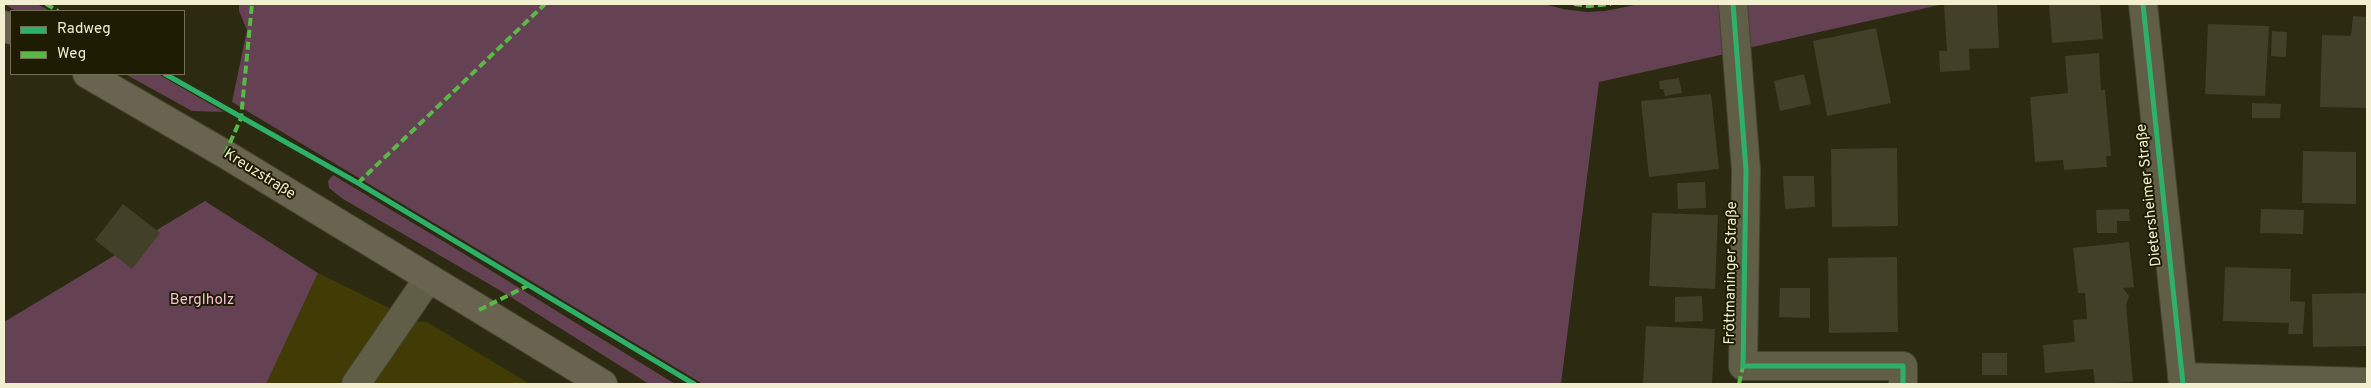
<!DOCTYPE html>
<html>
<head>
<meta charset="utf-8">
<style>
	body { margin:0 }
	#map { position:relative; width:2371px; height:388px; overflow:hidden; background:#2c2a10; font-family:Overpass,sans-serif }
	canvas { display:block }
	.frame { position:absolute; inset:0; border:5px solid #f1efd0; pointer-events:none }
	.legend { position:absolute; left:10px; top:10px; width:175px; height:65px; box-sizing:border-box; background:#1e1c03; border:1px solid #727055; margin:0; padding:6px 9px; list-style:none; font-size:15px; color:#f1efd0 }
	.legend li { display:flex; align-items:center; gap:10px; height:25px }
	.legend b { width:25px; border:1px solid #727055 }
</style>
</head>
<body>
<div id="map">
<canvas width="2371" height="388"></canvas>
<div class="frame"></div>
<ul class="legend">
<li><b style="height:6px;background:#2db169"></b>Radweg</li>
<li><b style="height:6px;background:#58b947"></b>Weg</li>
</ul>
</div>
<script>
const ctx = document.querySelector('canvas').getContext('2d');
ctx.lineJoin = 'round';
function paint(path, color) { ctx.fillStyle = color; ctx.fill(path, 'evenodd'); }
const toPath = rows => new Path2D(rows.map(r => 'M' + r).join(''));
function stroke(path, color, width, dash) { ctx.strokeStyle = color; ctx.lineWidth = width; ctx.lineCap = dash ? 'butt' : 'round'; ctx.setLineDash(dash || []); ctx.stroke(path); }
function write(font, color, halo, rows, align = 'center') {
  ctx.font = font + ' Overpass,sans-serif'; ctx.lineWidth = 4; ctx.setLineDash([]); ctx.textBaseline = 'middle'; ctx.strokeStyle = halo; ctx.fillStyle = color; for (const [text, x, y, turn = 0] of rows) {
    ctx.save(); ctx.translate(x, y); ctx.rotate((+turn || 0) * Math.PI / 180); ctx.textAlign = isNaN(turn) ? turn : align; if (halo) ctx.strokeText(text, 0, 0); ctx.fillText(text, 0, 0); ctx.restore();
  }
}
const built = toPath([
	[318,273,416,321,427,322,530,384,266,384]
]);
const green = toPath([
	[4,4,37,4,50,11,16,11],
	[239,4,1544,4,1563,9,1587,12,1605,11,1640,4,1719,4,1725,54,1599,82,1561,384,703,384,232,102,247,30,239,11],
	[1743,4,1944,4,1748,48],
	[125,74,158,74,224,112,192,111],
	[333,175,448,244,675,384,649,384,501,291,343,199,329,188,328,181],
	[205,201,318,273,266,384,4,384,4,322]
]);
const building = toPath([
	[1944,4,1997,4,1999,48,1969,49,1970,70,1940,72,1939,51,1947,51],
	[2049,4,2100,4,2103,39,2052,43],
	[2353,16,2367,17,2367,108,2320,107,2322,35,2351,36],
	[2208,24,2269,26,2265,96,2205,94],
	[1876,28,1891,103,1827,116,1813,41],
	[2272,31,2287,32,2286,57,2271,56],
	[2099,53,2101,90,2105,90,2111,156,2106,156,2107,167,2064,170,2063,160,2035,162,2030,97,2068,93,2065,56],
	[1804,74,1811,104,1780,111,1774,81],
	[1679,78,1682,93,1665,96,1663,89,1660,89,1659,81],
	[1711,94,1719,169,1649,177,1641,101],
	[2252,103,2281,104,2280,118,2252,118],
	[1897,148,1898,226,1832,227,1831,149],
	[2303,151,2356,152,2356,204,2302,203],
	[1783,176,1814,176,1815,207,1785,209],
	[1705,182,1706,208,1678,209,1677,183],
	[123,204,160,233,132,269,95,240],
	[2129,209,2130,221,2117,221,2117,233,2097,233,2096,210],
	[2261,209,2304,210,2303,234,2260,233],
	[1652,213,1718,215,1715,289,1649,286],
	[2129,242,2134,287,2123,288,2129,296,2126,305,2133,382,2095,384,2093,369,2045,373,2043,345,2075,342,2073,320,2087,319,2085,293,2078,293,2073,248],
	[1897,257,1898,332,1829,333,1828,258],
	[2225,267,2291,269,2290,301,2305,302,2303,334,2288,334,2289,323,2223,321],
	[1780,288,1810,288,1810,318,1779,317],
	[2367,293,2367,346,2313,347,2312,294],
	[1702,296,1703,321,1675,322,1675,297],
	[1646,326,1715,329,1712,384,1643,384],
	[1982,353,2007,353,2007,375,1982,375]
]);
const minor = toPath([
	[1733,4,1746,170,1743,366,1903,366,1903,384],
	[2143,4,2183,384],
	[2182,377,2367,382],
	[356,384,428,279]
]);
const major = toPath([
	[4,25,11,30],
	[87,74,225,154,603,384]
]);
const quiet = toPath([
	[46,4,58,11],
	[1574,4,1588,6,1611,4],
	[225,154,241,118,252,4],
	[358,183,545,4],
	[479,310,529,285],
	[1739,384,1743,366]
]);
const cycleway = toPath([
	[1733,4,1746,170,1743,366,1903,366,1903,384],
	[2143,4,2183,384],
	[165,74,358,183,694,384]
]);
const streetNames = [
	["Kreuzstraße",259,175,32],
	["Dietersheimer Straße",2150,195,-96],
	["Fröttmaninger Straße",1732,273,-89]
];
const parkNames = [
	["Berglholz",202,301]
];
paint(built, '#413c06');
paint(green, '#644253');
paint(building, '#424028');
stroke(minor, '#454430', 30);
stroke(major, '#454430', 30);
stroke(minor, '#605e47', 28);
stroke(major, '#69644f', 28);
stroke(quiet, '#58b947', 4, [8, 4]);
stroke(cycleway, '#2db169', 5);
write('15px', '#f1efd0', '#1e1c03', streetNames);
write('15px', '#f9bfdf', '#1e1c03', parkNames);
</script>
</body>
</html>
